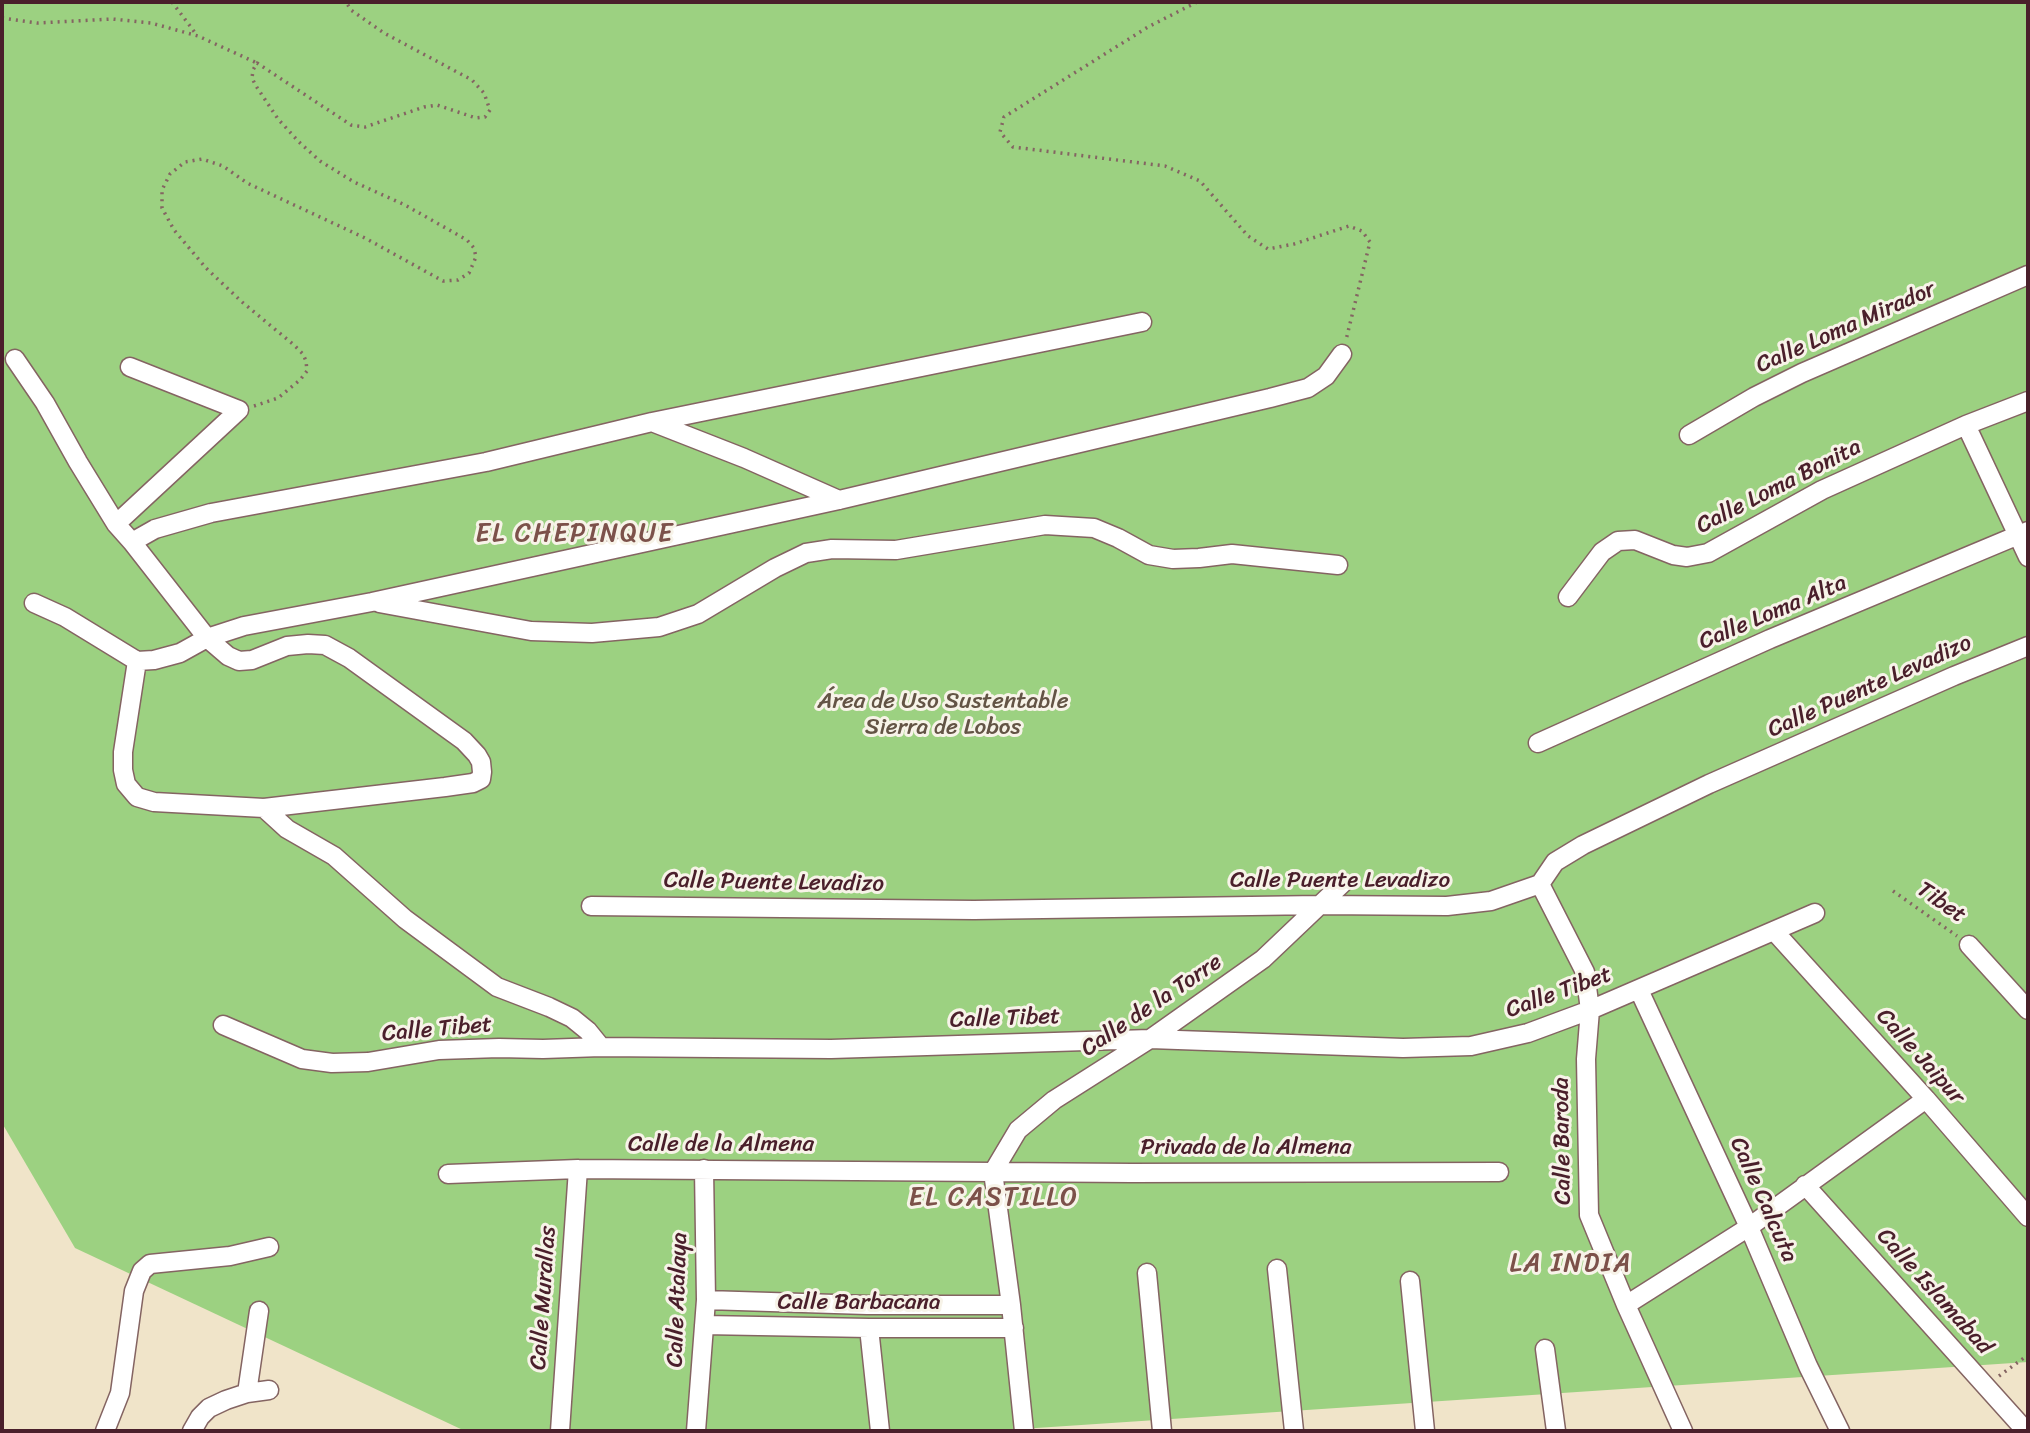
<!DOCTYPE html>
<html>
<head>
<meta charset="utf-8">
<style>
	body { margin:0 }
	#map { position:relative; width:2030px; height:1433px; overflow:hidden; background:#f0e4c9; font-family:Sriracha,sans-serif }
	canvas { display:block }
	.frame { position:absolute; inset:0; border:4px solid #4a1f2b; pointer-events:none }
</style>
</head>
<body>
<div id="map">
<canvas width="2030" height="1433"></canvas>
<div class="frame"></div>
</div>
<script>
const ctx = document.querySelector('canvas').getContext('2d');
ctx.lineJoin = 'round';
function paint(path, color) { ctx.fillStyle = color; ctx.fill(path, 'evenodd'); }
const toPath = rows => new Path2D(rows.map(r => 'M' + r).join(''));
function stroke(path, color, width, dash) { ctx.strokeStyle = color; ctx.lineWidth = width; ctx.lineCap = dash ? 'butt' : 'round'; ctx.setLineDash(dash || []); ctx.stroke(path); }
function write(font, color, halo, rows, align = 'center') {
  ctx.font = font + ' Sriracha,sans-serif'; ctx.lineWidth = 6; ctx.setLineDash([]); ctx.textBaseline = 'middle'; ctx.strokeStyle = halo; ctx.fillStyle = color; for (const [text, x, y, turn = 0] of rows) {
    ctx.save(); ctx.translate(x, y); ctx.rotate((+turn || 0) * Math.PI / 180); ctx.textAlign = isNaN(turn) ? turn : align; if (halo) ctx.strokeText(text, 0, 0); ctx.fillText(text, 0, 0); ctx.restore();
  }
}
const green = toPath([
	[2,2,2028,2,2028,1362,991,1431,465,1431,75,1248,2,1123]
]);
const path = toPath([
	[172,2,196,34],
	[1197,2,1148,27,1004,117,1000,132,1013,147,1165,166,1200,181,1248,236,1268,249,1294,244,1349,226,1362,231,1370,242,1346,340],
	[2,18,37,23,112,19,151,23,198,36,257,63],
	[254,406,278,398,300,380,307,371,306,361,303,354,294,345,242,302,206,268,174,230,162,208,162,190,170,174,185,162,202,159,223,166,247,183,365,238,443,281,458,280,469,273,476,257,474,248,467,240,405,205,354,182,320,161,299,142,278,119,256,86,252,78,253,70,257,63,351,125,365,127,424,107,437,105,476,118,485,117,490,110,484,93,472,80,384,33,351,10,346,2],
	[1893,891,1957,936],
	[1999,1376,2028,1355]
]);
const minor = toPath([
	[15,359,45,403,78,462,116,524,132,542,207,638,228,656,239,661,252,660,287,646,308,644,325,645,349,658,464,741,477,755,481,762,482,772,481,779,473,783,445,787,264,808,154,802,137,797,126,784,123,770,123,752,137,661],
	[652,422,744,458,839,500],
	[1966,425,2028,557],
	[1689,435,1754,397,1802,373,2028,275],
	[116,524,239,410,130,367],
	[132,542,155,529,211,513,486,462,652,422,1142,322],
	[1568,597,1602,552,1618,541,1635,540,1673,555,1687,557,1708,553,1822,490,1966,425,2028,401],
	[34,603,65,617,137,661,154,660,180,653,207,638,244,626,372,602,839,500,1270,398,1308,388,1326,376,1342,354],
	[379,603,531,631,592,633,659,627,698,614,775,568,806,553,832,549,896,550,1045,525,1094,528,1118,538,1149,555,1173,559,1199,558,1232,554,1338,565],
	[1538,743,1770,639,2028,531],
	[264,808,287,829,334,856,405,919,497,987,549,1007,572,1018,588,1031,601,1047],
	[1540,884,1585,972,1590,1010,1586,1059,1589,1215,1626,1305,1683,1431],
	[591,906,974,910,1320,905,1447,906,1491,901,1540,884,1555,862,1583,845,1709,784,1954,676,2028,646],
	[1774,931,1926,1099,2028,1217],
	[1969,945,2028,1010],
	[1639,990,1749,1227,1808,1366,1840,1431],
	[223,1025,302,1059,332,1063,368,1062,439,1050,499,1048,543,1049,601,1047,831,1049,1150,1039,1403,1048,1471,1046,1528,1033,1590,1010,1815,913],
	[993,1172,1018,1130,1054,1100,1150,1039,1263,959,1343,883],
	[993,1172,1011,1305,1024,1431],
	[448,1174,578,1169,1132,1173,1499,1172],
	[1805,1185,2026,1431],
	[1277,1269,1294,1431],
	[1147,1273,1162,1431],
	[1410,1281,1425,1431],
	[706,1300,867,1305,1011,1305],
	[1626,1305,1749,1227,1926,1099],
	[704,1325,869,1328,1014,1328],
	[869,1328,880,1431],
	[1545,1349,1556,1431],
	[247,1393,259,1311],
	[105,1431,120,1393,134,1291,142,1271,150,1264,230,1256,269,1247],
	[192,1431,200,1417,209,1408,226,1400,247,1393,269,1390],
	[560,1431,578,1169],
	[696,1431,706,1300,704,1169]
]);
const streetNames = [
	["Calle Loma Mirador",1846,328,-24],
	["Calle Loma Bonita",1779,487,-27],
	["Calle Loma Alta",1773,613,-23],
	["Calle Puente Levadizo",1870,687,-24],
	["Calle Puente Levadizo",1340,881],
	["Calle Puente Levadizo",774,883,1],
	["Tibet",1941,903,35],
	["Calle Tibet",1559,993,-20],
	["Calle de la Torre",1152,1006,-34],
	["Calle Tibet",1005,1019,-2],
	["Calle Tibet",437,1030,-5],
	["Calle Jaipur",1920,1057,48],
	["Calle Baroda",1563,1141,-91],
	["Calle de la Almena",721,1145],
	["Privada de la Almena",1246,1148],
	["Calle Calcuta",1763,1200,66],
	["Calle Islamabad",1934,1292,48],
	["Calle Murallas",544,1298,-86],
	["Calle Atalaya",678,1300,-88],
	["Calle Barbacana",859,1303]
];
const parkNames = [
	["Área de Uso Sustentable",943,702],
	["Sierra de Lobos",943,728]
];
const quarterNames = [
	["EL CHEPINQUE",575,534],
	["EL CASTILLO",994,1198],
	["LA INDIA",1571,1264]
];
paint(green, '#9cd181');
stroke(minor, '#846462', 21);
stroke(path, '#846462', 3.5, [2, 5]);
stroke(minor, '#fff', 18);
write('23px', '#4a1f2b', '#f7f3e8', streetNames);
write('23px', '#635445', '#f7f3e8', parkNames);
ctx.letterSpacing = '2px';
write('26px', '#7c514a', '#f7f3e8', quarterNames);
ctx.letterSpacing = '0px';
</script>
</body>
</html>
